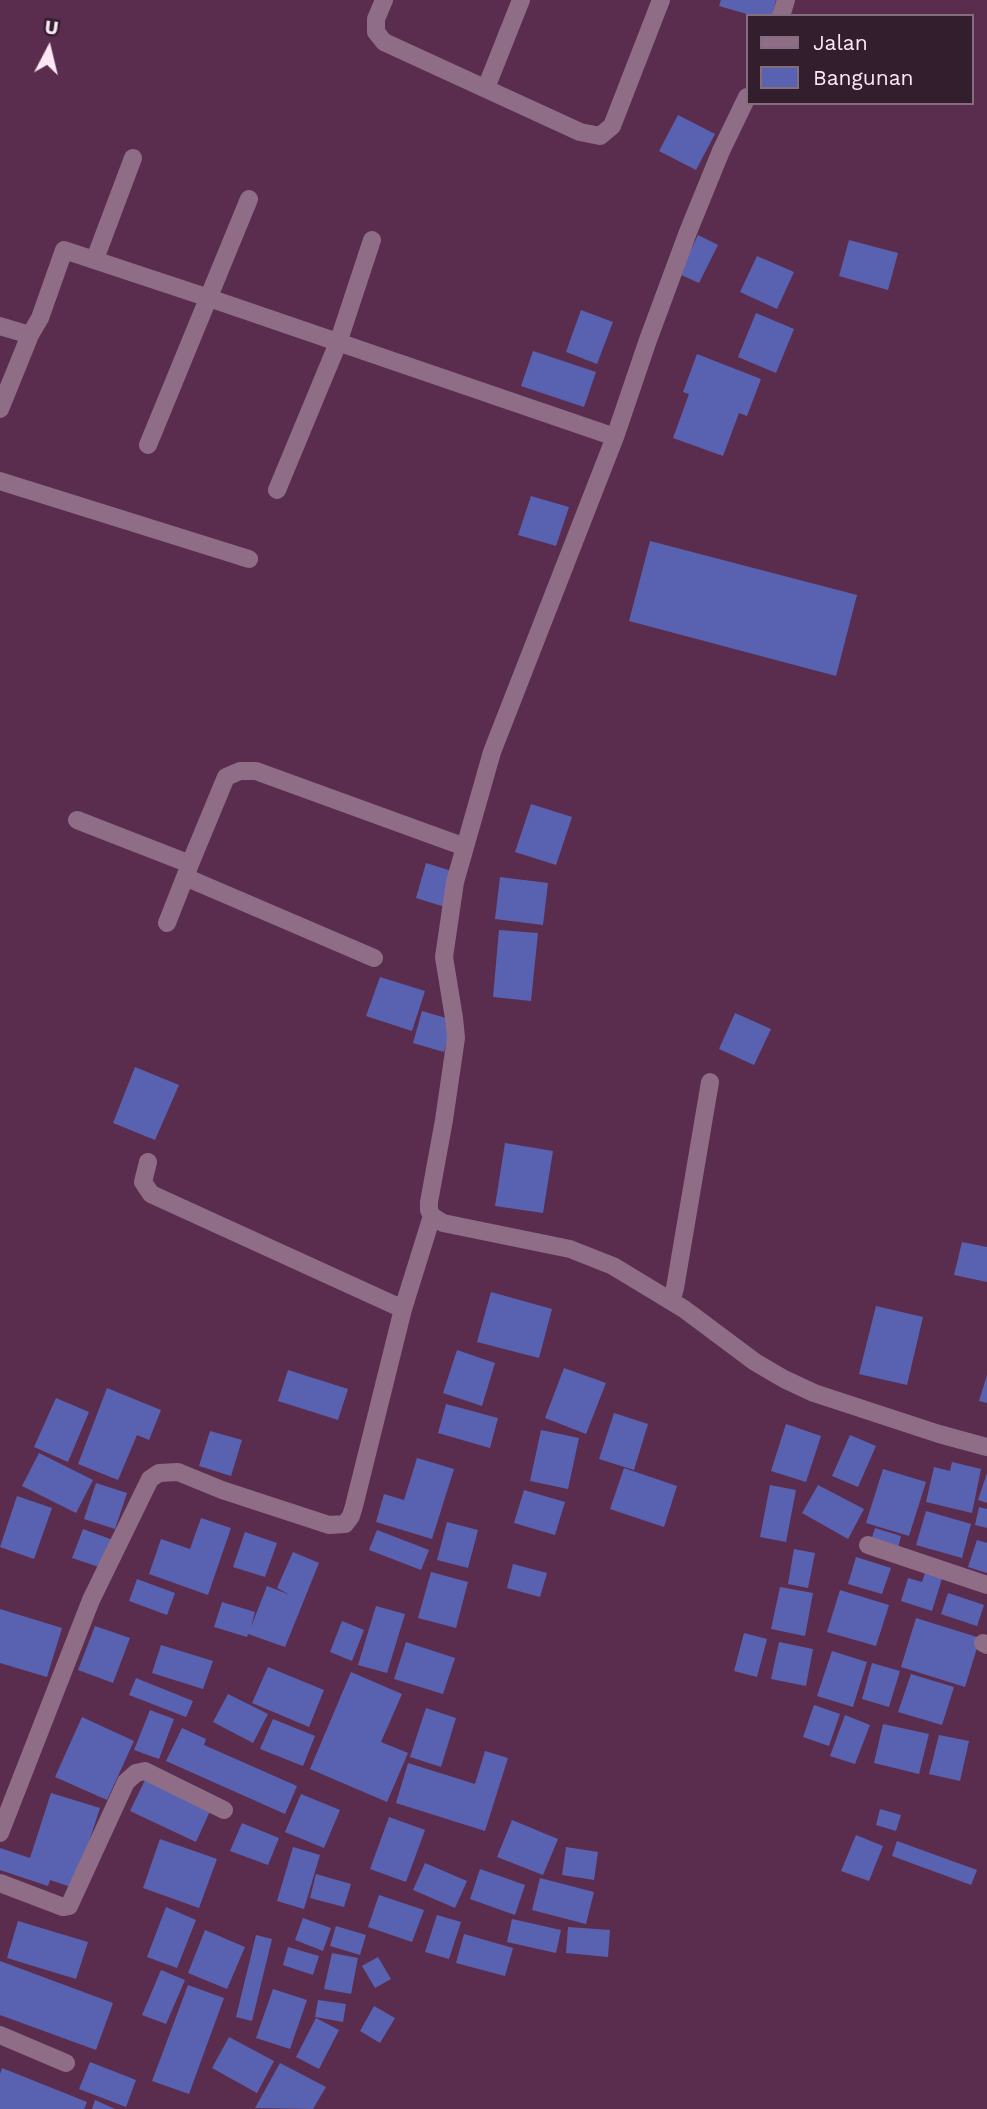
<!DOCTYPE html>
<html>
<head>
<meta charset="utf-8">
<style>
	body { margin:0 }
	#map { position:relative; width:987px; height:2109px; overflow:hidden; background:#5a2d4f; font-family:"Work Sans",sans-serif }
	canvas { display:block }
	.legend { position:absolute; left:746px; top:14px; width:228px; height:91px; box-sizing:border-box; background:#331e2e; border:2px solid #846e7e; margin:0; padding:9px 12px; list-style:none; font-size:21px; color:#fde6f6 }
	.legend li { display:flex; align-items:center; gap:14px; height:35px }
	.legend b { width:35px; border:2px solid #846e7e }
	.north { position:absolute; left:14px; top:14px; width:70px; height:70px; -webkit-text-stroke:5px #331e2e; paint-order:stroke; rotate:7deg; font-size:19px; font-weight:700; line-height:28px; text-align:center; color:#fde6f6 }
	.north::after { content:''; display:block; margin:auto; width:24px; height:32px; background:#fde6f6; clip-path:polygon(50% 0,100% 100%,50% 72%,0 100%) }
</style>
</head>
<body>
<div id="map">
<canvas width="987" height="2109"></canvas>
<ul class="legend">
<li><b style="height:9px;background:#8f6d86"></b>Jalan</li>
<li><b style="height:19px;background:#5962b0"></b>Bangunan</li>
</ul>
<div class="north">U</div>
</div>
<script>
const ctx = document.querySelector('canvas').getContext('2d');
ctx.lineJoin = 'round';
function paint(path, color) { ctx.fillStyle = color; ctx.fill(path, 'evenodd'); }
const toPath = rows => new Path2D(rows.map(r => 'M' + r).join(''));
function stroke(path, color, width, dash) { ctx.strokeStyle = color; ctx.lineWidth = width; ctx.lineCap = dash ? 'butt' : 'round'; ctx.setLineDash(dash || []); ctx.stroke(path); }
const building = toPath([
	[721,0,776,0,772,16,754,16,719,6],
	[678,115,715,134,696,170,659,151],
	[698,235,718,245,699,283,679,274],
	[849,240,898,253,888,290,839,276],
	[757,256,794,272,777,309,740,292],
	[581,310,613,322,597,364,566,352],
	[756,313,794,329,776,373,738,357],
	[533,351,596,372,584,407,521,386],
	[697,354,761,379,747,416,739,413,723,456,673,438,689,394,683,392],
	[531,496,569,507,556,546,518,535],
	[650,541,857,595,836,676,629,621],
	[531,804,572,817,556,865,515,852],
	[426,863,455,872,445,907,416,898],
	[500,877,548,883,543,925,495,919],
	[499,930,538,933,531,1001,493,997],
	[380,977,425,991,412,1031,366,1016],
	[422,1011,453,1020,444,1052,413,1043],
	[735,1013,771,1029,754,1065,719,1049],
	[135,1067,179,1085,155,1140,113,1123],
	[505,1143,553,1151,543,1213,495,1206],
	[962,1242,987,1247,987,1282,954,1275],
	[491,1292,552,1309,539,1358,477,1342],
	[876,1306,923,1317,907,1385,859,1374],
	[457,1350,495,1363,482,1406,443,1393],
	[564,1368,606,1383,586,1434,545,1418],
	[288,1370,348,1389,338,1420,278,1401],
	[987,1375,987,1403,979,1401],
	[107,1388,161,1410,149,1440,137,1435,118,1480,78,1464],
	[56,1398,89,1412,68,1462,34,1447],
	[446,1404,498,1418,490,1448,438,1433],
	[614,1413,648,1424,634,1470,599,1459],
	[786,1424,821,1436,806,1482,771,1471],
	[541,1430,579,1438,568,1489,530,1481],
	[210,1431,242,1440,231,1476,199,1466],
	[850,1435,876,1446,858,1487,832,1476],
	[39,1453,93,1480,76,1513,22,1486],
	[417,1458,454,1469,432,1539,376,1522,384,1494,404,1500],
	[952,1462,981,1469,972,1513,926,1502,934,1467,950,1471],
	[624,1468,677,1486,664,1527,610,1509],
	[883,1469,926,1482,909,1536,866,1523],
	[987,1473,987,1503,978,1500],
	[96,1483,127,1493,115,1529,84,1519],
	[770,1485,796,1490,786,1542,760,1537],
	[818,1485,864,1509,848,1539,802,1513],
	[524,1490,565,1502,555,1535,514,1523],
	[17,1496,52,1508,34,1559,0,1547],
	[979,1507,987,1509,987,1528,975,1525],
	[926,1511,971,1524,962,1558,916,1545],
	[201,1518,231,1528,208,1595,149,1574,161,1539,190,1549],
	[447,1522,478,1530,468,1568,437,1560],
	[875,1528,901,1536,897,1552,870,1544],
	[83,1529,113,1540,102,1568,72,1558],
	[377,1530,429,1550,421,1570,369,1550],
	[245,1532,277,1543,265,1577,233,1567],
	[977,1540,987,1543,987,1573,968,1567],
	[794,1549,815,1553,808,1588,788,1584],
	[293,1552,319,1563,285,1647,248,1634,247,1637,214,1627,222,1602,255,1612,251,1627,267,1586,290,1595,277,1588],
	[856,1557,891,1568,882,1594,848,1584],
	[513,1564,547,1573,540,1597,507,1588],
	[927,1567,944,1572,932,1611,901,1601,908,1578,922,1582],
	[431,1572,468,1582,456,1628,418,1618],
	[137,1579,175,1593,167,1615,129,1601],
	[780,1587,813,1593,805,1636,771,1629],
	[840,1590,889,1605,876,1646,827,1632],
	[948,1593,984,1605,977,1626,941,1614],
	[376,1606,405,1614,387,1673,358,1665],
	[0,1609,62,1628,47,1677,0,1663],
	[916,1618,980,1638,965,1687,901,1667],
	[342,1621,364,1630,352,1661,330,1652],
	[95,1626,130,1638,113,1683,78,1670],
	[744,1633,767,1639,757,1677,734,1671],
	[406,1642,455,1658,443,1694,394,1679],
	[779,1642,813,1649,806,1686,771,1679],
	[161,1645,213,1661,203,1689,152,1673],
	[832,1651,867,1662,853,1707,817,1696],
	[872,1663,900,1671,889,1707,862,1699],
	[268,1667,324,1690,309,1727,252,1703],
	[351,1672,402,1694,381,1742,408,1753,387,1802,310,1769],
	[911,1674,954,1687,942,1725,898,1712],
	[136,1678,193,1701,186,1717,129,1695],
	[228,1694,268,1714,253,1743,213,1722],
	[814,1705,840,1714,829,1746,803,1737],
	[426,1708,456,1718,441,1767,410,1757],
	[150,1710,174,1719,159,1759,134,1750],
	[845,1715,870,1725,855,1764,830,1756],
	[82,1717,134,1741,107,1800,55,1777],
	[273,1719,315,1736,303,1766,260,1749],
	[883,1724,929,1734,919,1774,874,1763],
	[182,1728,206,1739,204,1745,297,1786,285,1814,166,1761],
	[939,1735,969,1741,960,1781,929,1774],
	[485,1751,508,1758,485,1831,396,1803,408,1763,475,1784],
	[146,1778,211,1809,196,1842,130,1811],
	[51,1793,100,1808,74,1888,50,1880,48,1886,0,1870,0,1848,30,1858],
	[301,1794,340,1810,324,1848,285,1832],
	[880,1809,901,1815,896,1831,876,1825],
	[389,1817,425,1830,406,1882,370,1869],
	[512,1820,558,1839,543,1875,497,1857],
	[242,1823,279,1838,268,1865,230,1851],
	[856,1835,883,1846,869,1881,841,1871],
	[160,1839,217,1859,199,1908,143,1888],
	[897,1841,977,1870,971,1885,892,1856],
	[293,1847,320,1855,304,1909,277,1901],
	[566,1847,598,1852,594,1880,562,1875],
	[425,1863,467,1881,455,1908,413,1890],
	[480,1869,525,1885,515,1915,470,1899],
	[316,1874,351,1884,344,1907,310,1898],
	[540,1878,594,1892,586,1924,532,1910],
	[379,1895,424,1910,412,1942,368,1927],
	[166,1907,196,1920,177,1968,147,1957],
	[437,1915,461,1922,449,1959,425,1952],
	[303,1918,331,1928,323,1951,295,1940],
	[512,1919,561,1930,556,1953,507,1942],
	[18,1921,88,1942,76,1979,7,1958],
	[336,1926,366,1935,360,1955,330,1946],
	[568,1927,610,1930,608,1957,566,1953],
	[205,1930,245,1947,227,1989,188,1973],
	[464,1934,513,1948,505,1976,456,1963],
	[256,1935,272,1939,252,2021,236,2017],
	[288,1947,319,1956,313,1975,283,1965],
	[332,1953,358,1958,351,1994,324,1989],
	[378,1957,391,1979,375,1988,362,1966],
	[0,1961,113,2003,96,2050,0,2015],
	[161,1970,185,1980,166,2024,142,2015],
	[188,1985,224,1998,189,2094,152,2081],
	[273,1989,307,2000,290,2049,256,2038],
	[318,2000,346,2004,343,2022,315,2017],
	[374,2006,395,2018,380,2043,360,2031],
	[316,2018,339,2030,319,2069,296,2057],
	[229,2037,274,2061,257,2093,212,2068],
	[90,2062,136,2080,126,2107,79,2089],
	[280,2063,326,2087,313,2109,255,2108],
	[2,2068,87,2102,84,2109,0,2109,0,2074],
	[95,2100,115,2109,92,2109]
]);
const minor = toPath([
	[384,0,376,19,376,32,384,42,580,132,600,136,612,126,661,0],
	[781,16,786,0],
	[486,88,521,0],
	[747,97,721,151,688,232,648,340,615,437,492,752,465,847,455,882,444,957,454,1018,456,1038,444,1120,429,1202,429,1210,432,1216,443,1223,570,1249,613,1266,684,1309,755,1362,784,1379,814,1393,939,1434,987,1447],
	[95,259,133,158],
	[0,326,30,335],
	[0,409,30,335,40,318,64,250,209,298,615,437],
	[148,445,249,199],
	[0,481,249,559],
	[277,490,338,343,372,240],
	[77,820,190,864,226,777,240,771,256,771,465,847],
	[185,877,374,958],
	[167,923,189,867],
	[148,1162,143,1182,151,1194,403,1309],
	[671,1301,675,1288,710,1082],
	[868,1545,987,1585],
	[983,1643,987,1645],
	[0,1833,91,1600,150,1479,159,1473,178,1472,222,1490,329,1525,345,1524,351,1516,354,1506,403,1309,432,1216],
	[0,1883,63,1907,69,1906,126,1782,136,1773,145,1771,224,1810],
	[0,2035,66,2063]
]);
paint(building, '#5962b0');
stroke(minor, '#8f6d86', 18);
</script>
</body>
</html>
